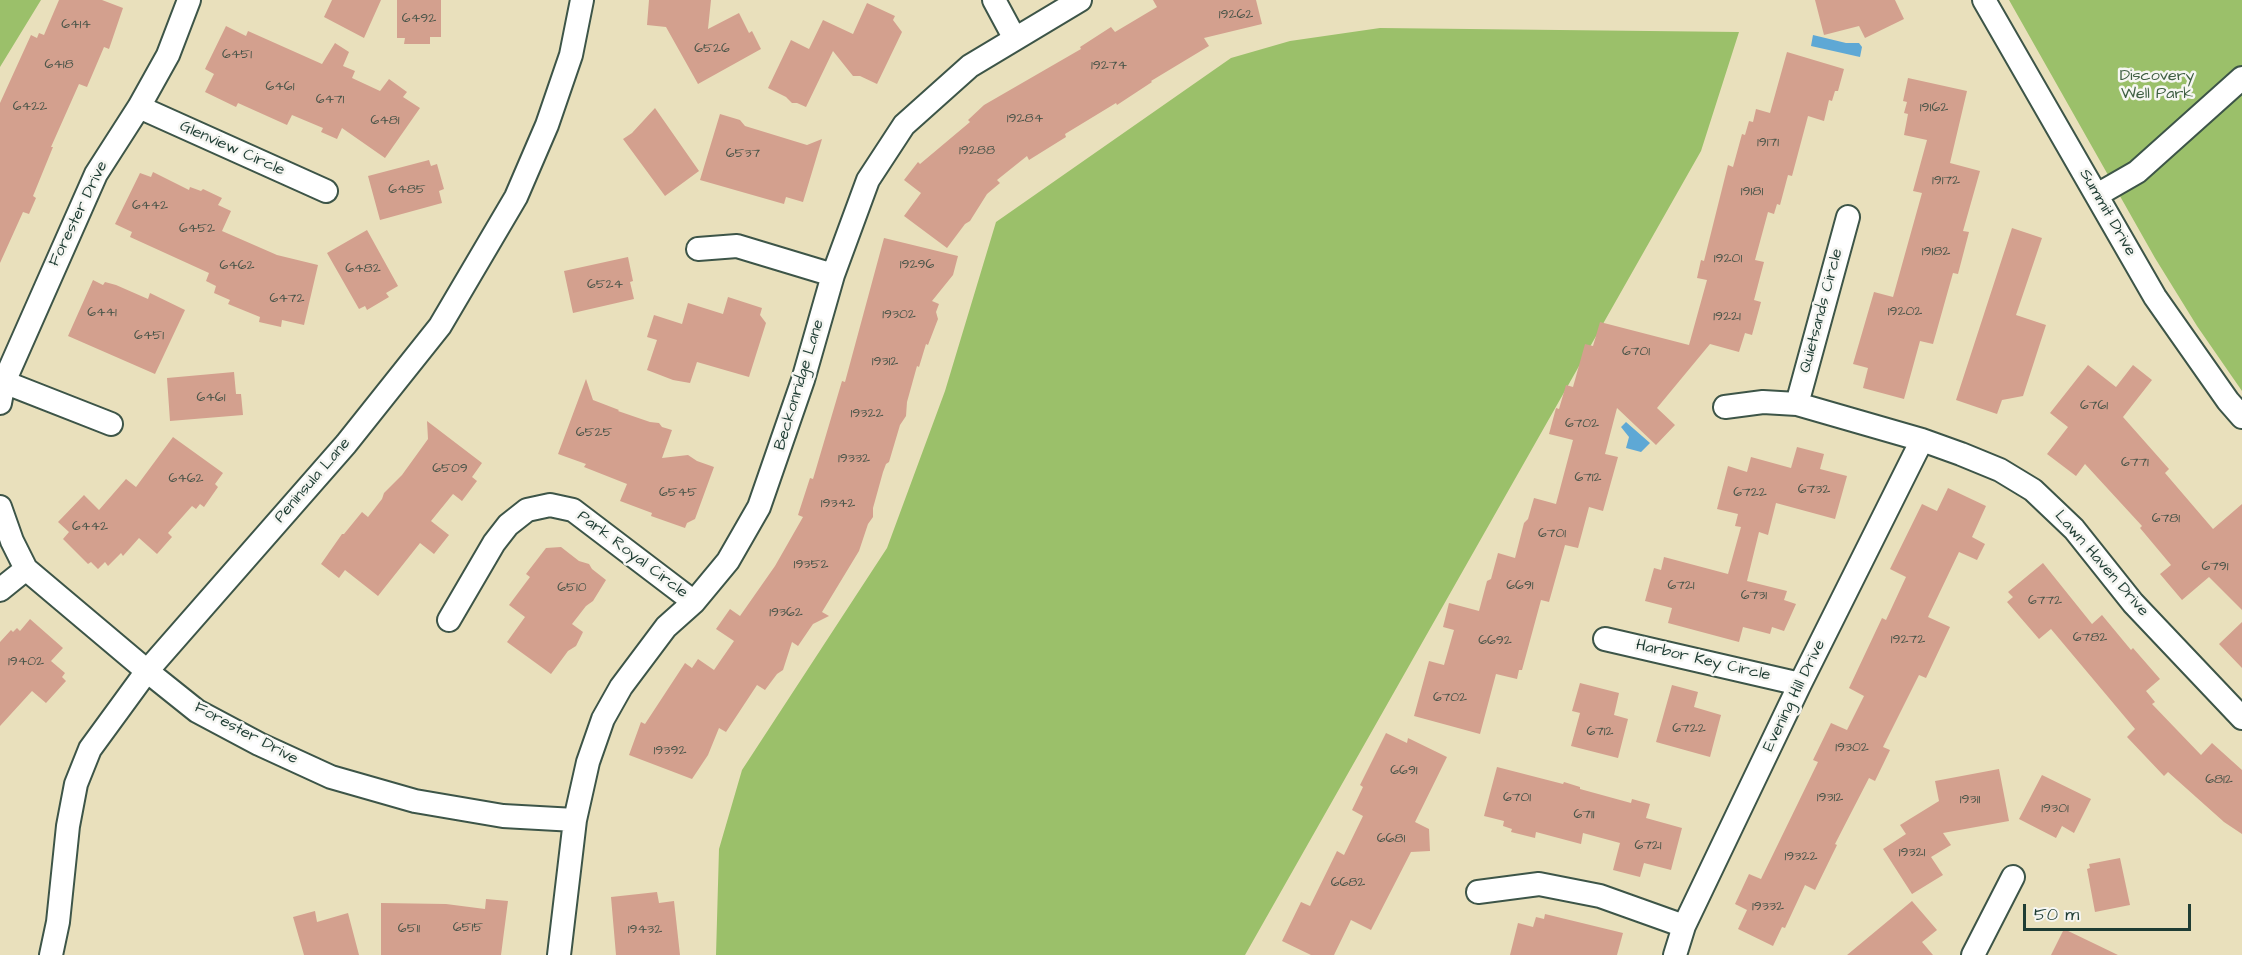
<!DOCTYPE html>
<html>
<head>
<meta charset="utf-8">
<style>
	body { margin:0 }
	#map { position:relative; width:2242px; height:955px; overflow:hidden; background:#e9e0bc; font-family:"Architects Daughter",sans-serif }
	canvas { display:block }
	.scale { position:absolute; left:2023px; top:904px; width:168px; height:27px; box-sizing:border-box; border:3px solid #1f3d34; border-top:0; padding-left:8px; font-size:18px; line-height:21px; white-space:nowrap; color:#1f3d34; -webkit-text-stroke:4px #f6f6f2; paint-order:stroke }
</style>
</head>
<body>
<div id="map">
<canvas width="2242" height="955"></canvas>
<div class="scale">50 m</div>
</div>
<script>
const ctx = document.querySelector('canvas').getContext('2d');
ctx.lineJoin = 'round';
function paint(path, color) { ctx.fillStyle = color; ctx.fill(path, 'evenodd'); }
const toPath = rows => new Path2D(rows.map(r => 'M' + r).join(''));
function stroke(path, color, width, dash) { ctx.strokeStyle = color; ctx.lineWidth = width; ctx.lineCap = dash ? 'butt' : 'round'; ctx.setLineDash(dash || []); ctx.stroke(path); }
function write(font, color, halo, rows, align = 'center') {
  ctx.font = font + ' "Architects Daughter",sans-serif'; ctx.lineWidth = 5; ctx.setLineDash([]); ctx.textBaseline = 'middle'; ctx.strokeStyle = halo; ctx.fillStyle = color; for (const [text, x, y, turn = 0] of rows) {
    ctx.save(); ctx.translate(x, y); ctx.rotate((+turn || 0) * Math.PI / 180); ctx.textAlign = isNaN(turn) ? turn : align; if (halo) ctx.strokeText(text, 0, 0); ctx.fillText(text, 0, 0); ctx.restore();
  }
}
const green = toPath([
	[0,0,41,0,0,67],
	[2009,0,2242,0,2242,391,2197,326,2155,258],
	[1380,28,1739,32,1701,151,1245,955,716,955,719,849,742,770,887,548,945,391,996,222,1231,58,1290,41]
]);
const water = toPath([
	[1813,35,1846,43,1859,43,1862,47,1860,57,1811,46],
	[1626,422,1650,443,1641,452,1626,448,1629,437,1621,427]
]);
const building = toPath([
	[59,0,102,0,123,8,109,49,104,47,87,87,79,84,51,147,53,147,33,196,36,198,29,214,23,212,0,263,0,103,31,35,37,38,39,33,44,35],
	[332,0,381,0,364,38,324,17],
	[397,0,441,0,441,37,430,37,430,44,404,44,405,38,397,38],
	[649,0,711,0,708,29,739,13,749,33,752,31,761,49,698,84,666,27,647,25],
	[1153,0,1256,0,1262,24,1204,38,1209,46,1151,81,1152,82,1117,105,1116,103,1065,134,1066,137,1029,160,1027,156,997,180,1000,183,987,194,970,221,965,224,947,248,904,216,921,193,904,180,918,162,920,164,970,122,968,120,984,105,1081,49,1080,47,1111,27,1115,32,1157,7],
	[1815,0,1895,0,1904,19,1865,38,1859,26,1824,35],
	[867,3,895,16,893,20,902,32,877,84,860,76,853,76,833,51,806,107,797,103,792,103,786,97,768,88,791,40,809,49,823,20,853,34],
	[226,26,246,36,248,31,322,64,335,43,349,52,343,66,355,71,352,78,380,91,389,79,407,92,403,97,420,108,385,158,342,128,337,139,321,132,323,128,292,115,287,125,238,103,236,107,205,92,214,74,205,69],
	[1787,52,1844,69,1838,91,1835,91,1832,101,1829,100,1824,121,1808,116,1792,176,1788,175,1780,205,1777,204,1774,214,1768,212,1755,260,1764,262,1754,300,1761,302,1752,335,1745,333,1739,352,1710,344,1657,408,1675,425,1656,445,1617,408,1605,454,1618,457,1603,511,1589,507,1578,548,1565,545,1549,602,1541,600,1522,670,1519,670,1517,679,1496,674,1480,734,1414,716,1429,661,1444,665,1454,630,1443,627,1449,603,1479,611,1487,581,1491,579,1498,553,1515,558,1524,523,1528,519,1534,498,1556,504,1573,440,1549,434,1556,408,1559,409,1566,385,1573,387,1585,344,1593,346,1600,322,1689,345,1707,280,1697,278,1701,260,1704,261,1728,165,1733,167,1742,134,1745,135,1749,121,1753,122,1756,109,1770,113],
	[1908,78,1967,91,1950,163,1980,171,1963,231,1969,232,1958,274,1953,273,1933,344,1920,341,1904,399,1863,388,1868,368,1853,364,1874,292,1893,297,1922,193,1913,191,1927,140,1904,135,1908,114,1904,113,1907,102,1903,101],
	[655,108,699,171,665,196,623,139,632,133],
	[720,114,740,120,745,126,807,145,822,139,803,202,786,197,784,204,700,180],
	[429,160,431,166,437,164,444,189,439,191,442,203,380,220,368,176],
	[153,172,189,190,190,187,201,191,203,189,222,198,218,205,231,211,222,231,277,255,318,265,304,325,282,320,281,327,259,322,260,317,228,304,230,300,214,293,216,286,206,281,209,273,130,237,132,232,115,224,140,173,151,177],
	[2012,228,2042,238,2016,315,2046,325,2023,396,2002,400,1997,414,1956,400],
	[367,230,398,286,386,293,389,297,367,310,365,306,359,309,327,253],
	[884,238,958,256,953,275,932,301,939,304,936,312,938,319,928,345,926,344,919,367,917,366,907,402,906,416,900,425,889,462,886,464,883,472,873,508,873,517,868,524,859,551,822,612,829,616,813,624,798,646,792,642,783,670,777,674,765,690,757,685,726,732,719,728,708,755,692,779,629,755,641,722,645,724,685,663,692,668,698,659,714,670,734,641,716,629,730,609,740,616,775,566,803,517,798,515,810,478,813,479,842,381,845,382],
	[628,257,633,281,630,282,634,299,573,313,564,271],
	[93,280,103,285,105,282,116,285,148,299,150,293,185,310,155,374,68,336],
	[728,297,762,308,760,315,766,323,749,377,697,362,690,383,673,380,647,370,657,340,647,337,654,315,682,324,688,303,723,314],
	[2088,365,2116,387,2133,365,2152,380,2123,417,2169,469,2165,473,2213,529,2242,504,2242,610,2209,577,2182,600,2160,574,2171,565,2140,528,2142,526,2085,464,2076,476,2047,454,2068,427,2050,413],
	[234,372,236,394,241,394,243,415,170,421,167,378],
	[586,379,593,400,619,410,618,411,650,422,659,423,662,427,672,430,662,458,688,455,697,461,714,467,695,519,687,523,685,528,651,516,652,513,620,501,627,484,584,467,586,464,558,454],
	[427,421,482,463,472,477,477,481,462,501,453,494,431,521,449,535,434,554,420,543,378,596,345,570,339,578,321,564,342,534,344,534,362,512,368,517,382,499,384,493,402,475,428,439],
	[173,437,223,473,215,484,218,487,204,507,200,504,196,509,192,506,168,533,172,537,157,554,139,538,123,556,121,553,108,566,105,562,98,569,91,562,88,564,63,539,69,532,58,522,84,495,99,510,126,479,136,487],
	[1797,447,1824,454,1820,469,1847,476,1835,519,1776,503,1768,535,1759,532,1747,581,1787,591,1784,600,1796,604,1784,631,1772,627,1770,634,1743,627,1739,642,1668,623,1672,608,1645,601,1654,568,1661,570,1664,557,1728,574,1741,527,1735,526,1738,514,1717,509,1728,466,1747,472,1751,457,1791,468],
	[1948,488,1986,506,1972,537,1985,544,1977,560,1959,552,1928,617,1950,627,1926,678,1919,675,1883,747,1890,750,1875,781,1869,778,1835,844,1837,845,1815,890,1805,885,1785,928,1782,927,1773,946,1738,929,1747,910,1735,904,1749,874,1761,879,1818,762,1813,760,1831,723,1847,730,1864,696,1849,688,1882,618,1886,620,1906,577,1890,569,1922,504,1937,511],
	[561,547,579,561,589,564,592,569,606,580,593,601,586,606,572,624,583,632,576,646,568,651,551,674,507,642,525,617,509,605,530,577,526,574,546,548],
	[2043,563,2092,624,2102,615,2131,650,2133,648,2160,679,2146,691,2155,702,2152,704,2201,755,2212,743,2242,770,2242,834,2224,822,2168,772,2164,776,2127,737,2135,729,2051,629,2039,639,2007,602,2013,597,2008,592],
	[30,619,63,648,51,661,65,673,62,677,66,681,46,703,32,691,0,726,0,642,11,630,13,632,17,628,20,631],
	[2242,622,2242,668,2219,644],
	[1580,683,1619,693,1614,715,1628,719,1618,758,1571,746,1580,713,1572,711],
	[1672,685,1698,692,1694,707,1721,715,1710,757,1656,742],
	[1386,733,1407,743,1408,738,1447,757,1415,822,1429,829,1430,851,1411,852,1371,930,1351,920,1334,955,1311,955,1282,941,1301,902,1310,906,1337,851,1344,855,1363,816,1352,810,1363,787,1360,785],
	[1497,767,1563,784,1564,782,1580,787,1580,789,1631,803,1632,799,1650,804,1646,818,1682,828,1671,870,1644,863,1640,877,1613,870,1620,843,1583,833,1581,844,1536,832,1535,838,1511,832,1512,829,1503,826,1504,821,1484,816],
	[1999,769,2009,821,1943,833,1951,845,1931,857,1943,875,1912,894,1883,849,1906,834,1900,825,1939,801,1935,781],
	[2042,775,2091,799,2074,833,2062,826,2056,838,2019,819],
	[2120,858,2130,905,2095,912,2087,869,2090,868,2089,864],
	[657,892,659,903,674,901,680,955,616,955,611,897],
	[486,899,508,901,501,955,381,955,381,903,446,904,485,909],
	[1912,901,1937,930,1922,942,1933,955,1847,955],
	[315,911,317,922,348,913,359,955,304,955,293,917],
	[1545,914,1623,933,1617,955,1510,955,1518,923,1533,927,1536,917,1544,919],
	[2064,929,2118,955,2051,955]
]);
const minor = toPath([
	[994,0,1015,39],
	[1984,0,2155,297,2228,401,2242,417],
	[139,107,326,191],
	[2097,195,2137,172,2242,78],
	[698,249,737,246,833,275],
	[4,382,111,424],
	[0,403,4,382,96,174,139,107,168,55,189,0],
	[1797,404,1848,217],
	[1725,407,1763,402,1797,404,1922,440,1961,454,2000,470,2033,490,2074,529,2133,603,2242,718],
	[0,507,12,541,26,569,147,671,197,711,259,744,331,777,415,801,503,816,575,820],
	[0,590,26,569],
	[449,620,494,543,508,525,527,510,550,505,573,510,694,602],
	[1605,639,1800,684],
	[1478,892,1539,884,1600,896,1684,926],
	[51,955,58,922,68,826,76,784,90,749,147,671,346,444,440,326,516,197,547,125,571,55,582,0],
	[559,955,575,820,588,762,603,719,621,687,666,627,694,602,728,561,759,507,803,380,833,275,868,180,904,125,970,66,1080,0],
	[1675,955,1684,926,1800,684,1922,440],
	[1973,955,2013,877]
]);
const numberNames = [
	["19262",1236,15],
	["6492",419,19],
	["6414",76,25],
	["6526",712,49],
	["6451",237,55],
	["6418",59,65],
	["19274",1109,66],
	["6461",280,87],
	["6471",330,100],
	["6422",30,107],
	["19162",1934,108],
	["19284",1025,119],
	["6481",385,121],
	["19171",1768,143],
	["19288",977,151],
	["6537",743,154],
	["19172",1946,181],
	["6485",407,190],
	["19181",1752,192],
	["6442",150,206],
	["6452",197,229],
	["19182",1936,252],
	["19201",1728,259],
	["19296",917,265],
	["6462",237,266],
	["6482",363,269],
	["6524",605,285],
	["6472",287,299],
	["19202",1905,312],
	["6441",102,313],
	["19302",899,315],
	["19221",1727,317],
	["6451",149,336],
	["6701",1636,352],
	["19312",885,362],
	["6461",211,398],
	["6761",2094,406],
	["19322",867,414],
	["6702",1582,424],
	["6525",594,433],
	["19332",854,459],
	["6771",2135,463],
	["6509",450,469],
	["6712",1588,478],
	["6462",186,479],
	["6732",1814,490],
	["6545",678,493],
	["6722",1750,493],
	["19342",838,504],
	["6781",2166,519],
	["6442",90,527],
	["6701",1552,534],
	["19352",811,565],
	["6791",2215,567],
	["6691",1520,586],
	["6721",1681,586],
	["6510",572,588],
	["6731",1754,596],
	["6772",2045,601],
	["19362",786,613],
	["6782",2090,638],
	["19272",1908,640],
	["6692",1495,641],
	["19402",26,662],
	["6702",1450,698],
	["6722",1689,729],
	["6712",1600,732],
	["19302",1852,748],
	["19392",670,751],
	["6691",1404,771],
	["6812",2219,780],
	["6701",1517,798],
	["19312",1830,798],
	["19311",1970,800],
	["19301",2055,809],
	["6711",1584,815],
	["6681",1391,839],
	["6721",1648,846],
	["19321",1912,853],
	["19322",1801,857],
	["6682",1348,883],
	["19332",1768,907],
	["6515",468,928],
	["6511",409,929],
	["19432",645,930]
];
const parkNames = [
	["Discovery",2157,77],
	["Well Park",2157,95]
];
const streetNames = [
	["Glenview Circle",232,149,24],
	["Summit Drive",2107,213,60],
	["Forester Drive",79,214,-64],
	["Quietsands Circle",1822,311,-75],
	["Beckonridge Lane",800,385,-73],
	["Peninsula Lane",313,481,-49],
	["Park Royal Circle",632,555,37],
	["Lawn Haven Drive",2101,564,49],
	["Harbor Key Circle",1703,661,13],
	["Evening Hill Drive",1795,696,-64],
	["Forester Drive",246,734,28]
];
paint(green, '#9bc06a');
paint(water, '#5ea8d5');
paint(building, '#d3a08e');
stroke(minor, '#3d5548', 26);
stroke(minor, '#fff', 22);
write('14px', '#4c564a', null, numberNames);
write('16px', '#3e5e42', '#f6f6f2', parkNames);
write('16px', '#1f3d34', '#f6f6f2', streetNames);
</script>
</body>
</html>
